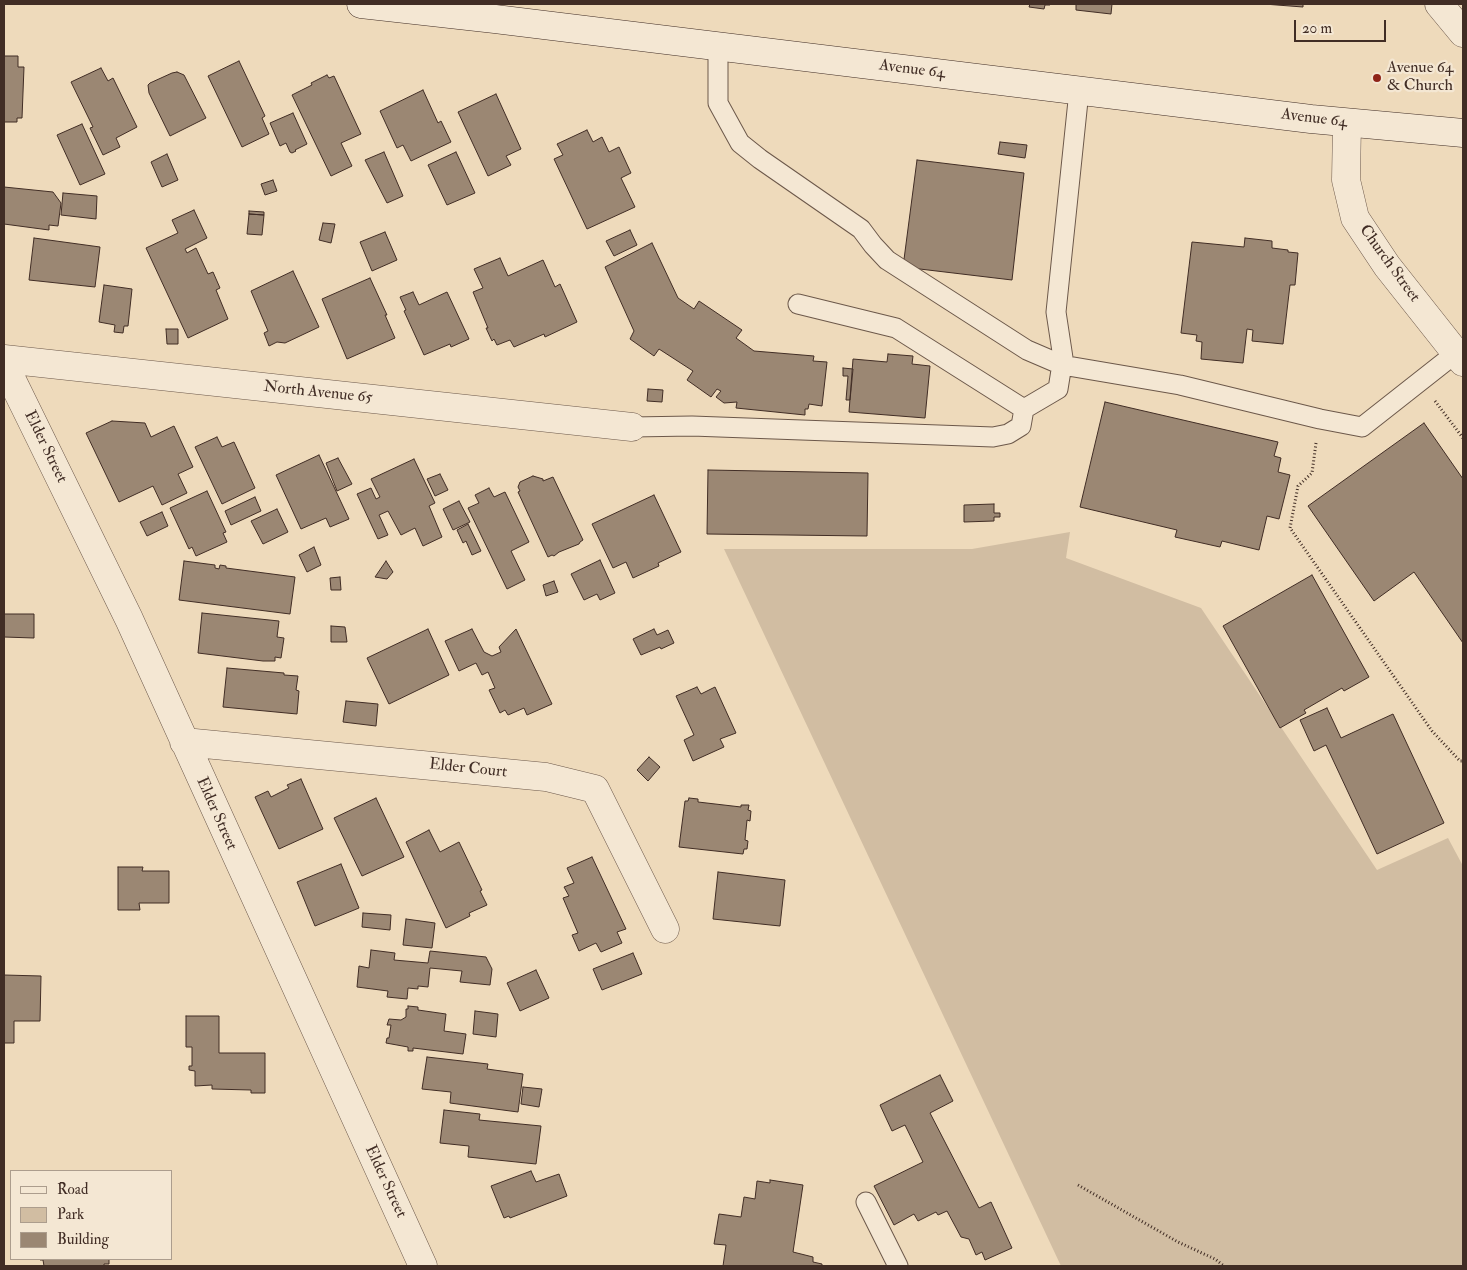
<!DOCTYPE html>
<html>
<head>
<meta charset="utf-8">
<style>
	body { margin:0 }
	#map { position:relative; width:1467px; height:1270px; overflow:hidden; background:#eedabb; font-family:"IM FELL Double Pica",serif }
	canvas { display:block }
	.frame { position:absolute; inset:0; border:5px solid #412d25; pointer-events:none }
	.legend { position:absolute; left:10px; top:1170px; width:162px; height:90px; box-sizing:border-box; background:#f4e7d3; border:1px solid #ac9d8d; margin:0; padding:6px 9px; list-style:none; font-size:15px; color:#412d25 }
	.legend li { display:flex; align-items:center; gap:10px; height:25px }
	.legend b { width:25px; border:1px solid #ac9d8d }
	.scale { position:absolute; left:1294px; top:20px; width:92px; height:22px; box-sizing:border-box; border:2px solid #412d25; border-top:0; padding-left:6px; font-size:15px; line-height:18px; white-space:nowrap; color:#412d25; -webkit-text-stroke:4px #f4e7d3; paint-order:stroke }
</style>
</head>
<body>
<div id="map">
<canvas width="1467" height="1270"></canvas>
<div class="frame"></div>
<ul class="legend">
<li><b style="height:6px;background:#f4e7d3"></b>Road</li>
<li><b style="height:14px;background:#d1bda2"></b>Park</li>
<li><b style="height:14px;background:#9b8773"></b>Building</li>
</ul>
<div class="scale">20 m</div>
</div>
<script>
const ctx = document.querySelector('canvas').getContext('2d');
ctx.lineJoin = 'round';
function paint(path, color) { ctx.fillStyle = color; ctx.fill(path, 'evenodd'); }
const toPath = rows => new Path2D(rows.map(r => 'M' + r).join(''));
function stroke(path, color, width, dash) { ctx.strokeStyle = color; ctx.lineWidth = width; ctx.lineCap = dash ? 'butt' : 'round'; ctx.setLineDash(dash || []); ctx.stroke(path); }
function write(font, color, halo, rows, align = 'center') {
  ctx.font = font + ' "IM FELL Double Pica",serif'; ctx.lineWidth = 4.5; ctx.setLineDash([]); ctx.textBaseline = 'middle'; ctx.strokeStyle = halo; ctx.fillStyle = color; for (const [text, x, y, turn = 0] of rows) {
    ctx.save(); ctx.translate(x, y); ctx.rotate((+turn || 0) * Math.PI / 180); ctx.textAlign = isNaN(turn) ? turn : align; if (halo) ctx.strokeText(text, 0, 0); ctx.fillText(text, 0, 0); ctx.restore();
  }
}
const green = toPath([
	[1070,532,1066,558,1201,608,1377,870,1448,838,1463,866,1463,1266,1061,1266,724,549,699,549,972,549]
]);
const building = toPath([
	[1030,4,1050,4,1050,5,1045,5,1044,9,1029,7,1030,4],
	[1076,4,1112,4,1111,14,1076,10,1076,4],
	[1264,4,1303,4,1303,7,1264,4],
	[4,56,18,56,18,67,24,67,22,118,17,118,17,122,4,122,4,56],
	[239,61,265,116,262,118,269,134,242,147,208,76,239,61],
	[101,68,108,81,113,78,137,127,116,138,120,147,103,155,90,128,93,127,71,82,101,68],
	[177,72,184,75,206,118,170,136,149,93,148,85,150,83,172,73,177,72],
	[327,75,329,78,334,76,361,134,341,143,352,166,331,176,292,95,312,85,311,83,327,75],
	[423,90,438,123,441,121,451,142,411,161,403,145,397,148,380,111,423,90],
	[496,94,521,149,506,156,511,165,488,176,458,112,496,94],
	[293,113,307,144,295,150,296,151,292,153,290,152,286,143,280,146,270,123,293,113],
	[82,124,105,174,80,185,57,135,82,124],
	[587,130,593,142,602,137,609,152,619,147,631,173,621,178,635,207,587,229,554,159,563,155,557,144,587,130],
	[1000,142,1027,145,1025,158,998,154,1000,142],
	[384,152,403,196,387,203,365,160,384,152],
	[456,152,475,193,447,205,428,165,456,152],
	[167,154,178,180,162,187,151,162,167,154],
	[917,160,1024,173,1012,280,903,267,917,160],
	[273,180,277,191,265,195,261,184,273,180],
	[4,187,53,192,61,203,58,226,49,225,49,230,4,224,4,187],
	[63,193,97,196,96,219,61,215,63,193],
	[194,210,207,238,185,249,187,253,196,248,208,274,213,272,220,288,216,290,228,319,188,338,146,248,178,233,172,220,194,210],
	[249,211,264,212,264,215,249,214,249,211],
	[249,214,264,215,262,235,247,234,249,214],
	[323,223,335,224,331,243,319,240,323,223],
	[630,230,637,245,614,256,606,241,630,230],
	[385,232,397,260,372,271,360,242,385,232],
	[34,238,100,247,95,287,29,280,34,238],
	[1245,238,1272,241,1272,248,1288,250,1288,252,1298,253,1295,285,1290,285,1283,344,1252,341,1253,330,1247,329,1243,363,1201,359,1202,342,1196,341,1197,335,1181,333,1192,242,1244,247,1245,238],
	[652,243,678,298,694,309,699,301,742,330,736,338,754,351,814,356,813,361,827,362,822,406,809,404,808,409,805,409,805,415,736,408,737,402,724,403,716,397,721,391,717,389,711,397,687,380,693,371,659,349,654,356,630,339,634,331,605,267,652,243],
	[500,258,508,276,543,260,555,287,560,284,577,322,545,337,544,334,514,347,510,340,497,345,494,339,492,341,486,328,488,328,473,292,483,288,474,269,500,258],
	[293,271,319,327,285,343,277,342,269,346,264,333,268,331,251,291,293,271],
	[370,278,387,315,385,315,395,338,347,359,322,299,370,278],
	[104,285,132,289,128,326,124,326,123,333,114,332,115,325,99,322,104,285],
	[413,292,419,305,447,292,469,339,451,347,450,344,424,355,404,311,406,310,400,297,413,292],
	[166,329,178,329,178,344,167,344,166,329],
	[888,354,913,356,912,364,930,366,925,418,849,412,853,359,887,362,888,354],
	[843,368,853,369,850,400,846,400,848,376,843,376,843,368],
	[648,389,663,390,662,402,647,401,648,389],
	[1105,402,1278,442,1274,456,1281,458,1278,472,1290,475,1279,519,1267,516,1259,550,1222,541,1220,547,1175,537,1177,530,1080,507,1105,402],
	[112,421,145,423,151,437,174,426,193,467,178,474,187,493,162,505,153,486,119,502,86,433,112,421],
	[1424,423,1463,479,1463,643,1414,572,1374,601,1308,506,1424,423],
	[217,437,222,447,234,442,255,488,222,504,195,447,217,437],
	[319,455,349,519,330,527,326,518,301,529,276,475,319,455],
	[338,458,352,484,337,491,326,463,338,458],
	[414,459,435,503,429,506,442,537,423,546,415,528,401,535,388,511,379,515,388,535,378,539,357,494,371,488,376,499,380,497,371,479,414,459],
	[708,470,868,473,867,536,707,534,708,470],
	[440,474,448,490,435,496,427,479,440,474],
	[533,476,543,479,543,481,553,477,583,540,580,542,579,544,559,552,554,556,552,555,548,557,518,492,520,491,518,487,520,482,533,476],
	[489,488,494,497,505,492,529,542,511,551,525,580,507,589,468,508,479,503,475,495,489,488],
	[207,491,226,532,223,533,227,542,196,556,192,547,189,549,170,508,207,491],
	[654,495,681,552,658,563,659,566,633,578,626,562,613,568,592,524,654,495],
	[255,497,261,511,231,525,225,511,255,497],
	[459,501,470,522,453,530,443,509,459,501],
	[994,504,994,513,1000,513,1000,517,994,517,994,521,964,522,964,505,994,504],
	[277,509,288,532,263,544,251,521,277,509],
	[162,512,168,526,147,536,140,522,162,512],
	[468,524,481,551,472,555,466,541,463,543,457,530,468,524],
	[314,547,321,565,307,572,299,555,314,547],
	[600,560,615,593,600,600,597,594,584,600,571,574,600,560],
	[184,561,215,565,215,568,219,569,220,565,226,566,226,568,295,577,290,614,179,600,184,561],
	[386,561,393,572,387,579,375,577,386,561],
	[1312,575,1369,677,1344,691,1342,688,1304,710,1306,713,1280,728,1223,626,1312,575],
	[340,577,341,590,331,590,330,578,340,577],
	[554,581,558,592,546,596,543,585,554,581],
	[202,613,279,621,277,637,284,638,281,658,275,657,275,661,263,661,198,653,202,613],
	[4,614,34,614,34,638,4,637,4,614],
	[331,626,345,627,347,642,331,642,331,626],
	[428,629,449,675,389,704,367,658,428,629],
	[472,629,484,652,492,656,501,652,499,647,516,629,552,704,527,715,524,708,508,715,505,710,500,713,489,690,495,688,488,672,482,675,476,663,459,671,445,641,472,629],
	[654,629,657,635,668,630,674,643,661,649,660,647,641,655,633,639,654,629],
	[227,668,284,673,284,675,298,676,296,690,299,691,297,714,223,707,227,668],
	[697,687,701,694,715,687,736,733,720,739,724,747,693,761,684,740,694,735,676,696,697,687],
	[346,701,378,704,376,726,343,722,346,701],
	[1327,708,1341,738,1393,714,1444,823,1377,854,1326,745,1314,751,1300,720,1327,708],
	[649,757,660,767,648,781,637,770,649,757],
	[301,779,323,829,279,849,255,797,268,791,271,797,289,788,287,785,301,779],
	[376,798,404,857,362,876,334,818,376,798],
	[689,798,698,799,698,802,741,807,741,805,749,805,748,810,751,811,750,821,747,820,745,840,748,841,747,849,744,849,743,854,679,847,685,801,688,801,689,798],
	[429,830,440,852,459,842,482,890,480,891,487,905,469,913,470,916,446,928,406,842,429,830],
	[592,857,626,929,617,932,622,943,601,952,596,943,579,951,572,935,578,933,563,898,569,896,564,887,574,883,567,868,592,857],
	[341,864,359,908,315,926,297,882,341,864],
	[118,867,143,867,142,871,169,871,169,903,139,903,140,910,118,910,118,867],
	[718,872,785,880,780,926,713,919,718,872],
	[363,913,391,915,390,930,362,927,363,913],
	[406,919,435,923,432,948,403,945,406,919],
	[371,950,395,953,394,960,428,963,430,951,486,957,492,969,490,985,460,982,462,971,430,968,428,987,418,986,418,989,408,988,407,999,387,997,388,991,357,987,359,966,369,968,371,950],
	[633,953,642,974,602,990,593,969,633,953],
	[536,970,549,998,520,1011,507,983,536,970],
	[4,975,41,976,40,1021,14,1021,14,1043,4,1043,4,975],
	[408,1006,418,1007,418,1010,446,1014,444,1031,466,1034,463,1054,413,1048,413,1051,408,1051,408,1047,386,1043,387,1038,389,1038,391,1025,387,1025,389,1019,401,1020,406,1017,406,1009,408,1009,408,1006],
	[475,1011,498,1014,496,1037,473,1034,475,1011],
	[186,1016,219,1016,219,1053,265,1053,265,1093,251,1093,251,1090,212,1089,212,1085,195,1086,195,1071,189,1070,189,1066,192,1066,192,1047,186,1047,186,1016],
	[427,1057,488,1064,487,1069,523,1074,518,1112,450,1103,451,1092,422,1089,427,1057],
	[940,1075,953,1101,930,1113,979,1208,991,1202,1012,1248,985,1260,982,1252,976,1255,969,1239,961,1237,947,1211,938,1215,936,1212,918,1221,914,1214,894,1225,874,1186,923,1162,905,1125,892,1131,880,1105,940,1075],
	[523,1087,542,1089,539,1107,521,1104,523,1087],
	[444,1110,480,1114,479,1120,541,1126,536,1164,468,1157,469,1146,440,1143,444,1110],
	[531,1171,536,1182,559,1174,567,1196,510,1218,509,1216,504,1218,491,1186,531,1171],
	[770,1180,803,1185,793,1252,813,1257,813,1262,822,1264,822,1266,723,1266,726,1245,714,1244,719,1214,741,1217,744,1197,755,1199,757,1181,770,1183,770,1180],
	[40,1259,109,1259,109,1264,104,1264,104,1266,44,1266,43,1260,40,1260,40,1259]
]);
const path = toPath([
	[1435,401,1463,438],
	[1316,443,1312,473,1298,486,1290,528,1432,731,1460,761,1463,761],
	[1078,1185,1178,1242,1215,1259,1224,1266]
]);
const lane = toPath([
	[718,46,718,103,740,143,760,159,861,229,873,245,887,260,1027,350,1062,365,1180,385,1320,419,1362,427,1456,353],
	[798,304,896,328,1024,409,1058,389,1063,358,1056,312,1079,91],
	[632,427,692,426,993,437,1008,434,1021,426,1024,409],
	[866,1202,898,1266,897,1266]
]);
const street = toPath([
	[1439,4,1463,33],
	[1347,123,1346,180,1355,218,1387,266,1463,362],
	[4,359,632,427],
	[4,364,129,619,423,1266],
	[184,742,546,777,595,789,665,929]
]);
const secondary = toPath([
	[361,4,495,19,1311,119,1463,133]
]);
const markers = [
	[1377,78,5,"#8f2418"]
];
const poiNames = [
	["Avenue 64",1387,69],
	["& Church",1387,87]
];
const streetNames = [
	["Avenue 64",912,70,7],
	["Avenue 64",1314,119,7],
	["Church Street",1389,264,54],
	["North Avenue 65",318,393,6],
	["Elder Street",45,447,64],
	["Elder Court",468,769,6],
	["Elder Street",216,814,66],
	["Elder Street",385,1182,65]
];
paint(green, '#d1bda2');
paint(building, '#9b8773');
stroke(building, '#412d25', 1);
stroke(lane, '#6c584a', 21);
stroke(street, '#6c584a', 29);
stroke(secondary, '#412d25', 29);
stroke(path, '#412d25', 3, [1, 2.5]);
stroke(lane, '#f4e7d3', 19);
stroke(street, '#f4e7d3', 28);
stroke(secondary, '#f4e7d3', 28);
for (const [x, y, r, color] of markers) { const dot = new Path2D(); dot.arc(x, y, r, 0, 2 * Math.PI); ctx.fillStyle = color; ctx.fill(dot); stroke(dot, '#f4e7d3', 2); }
write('16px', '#412d25', '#f4e7d3', poiNames, 'left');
write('16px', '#412d25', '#f4e7d3', streetNames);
</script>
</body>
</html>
